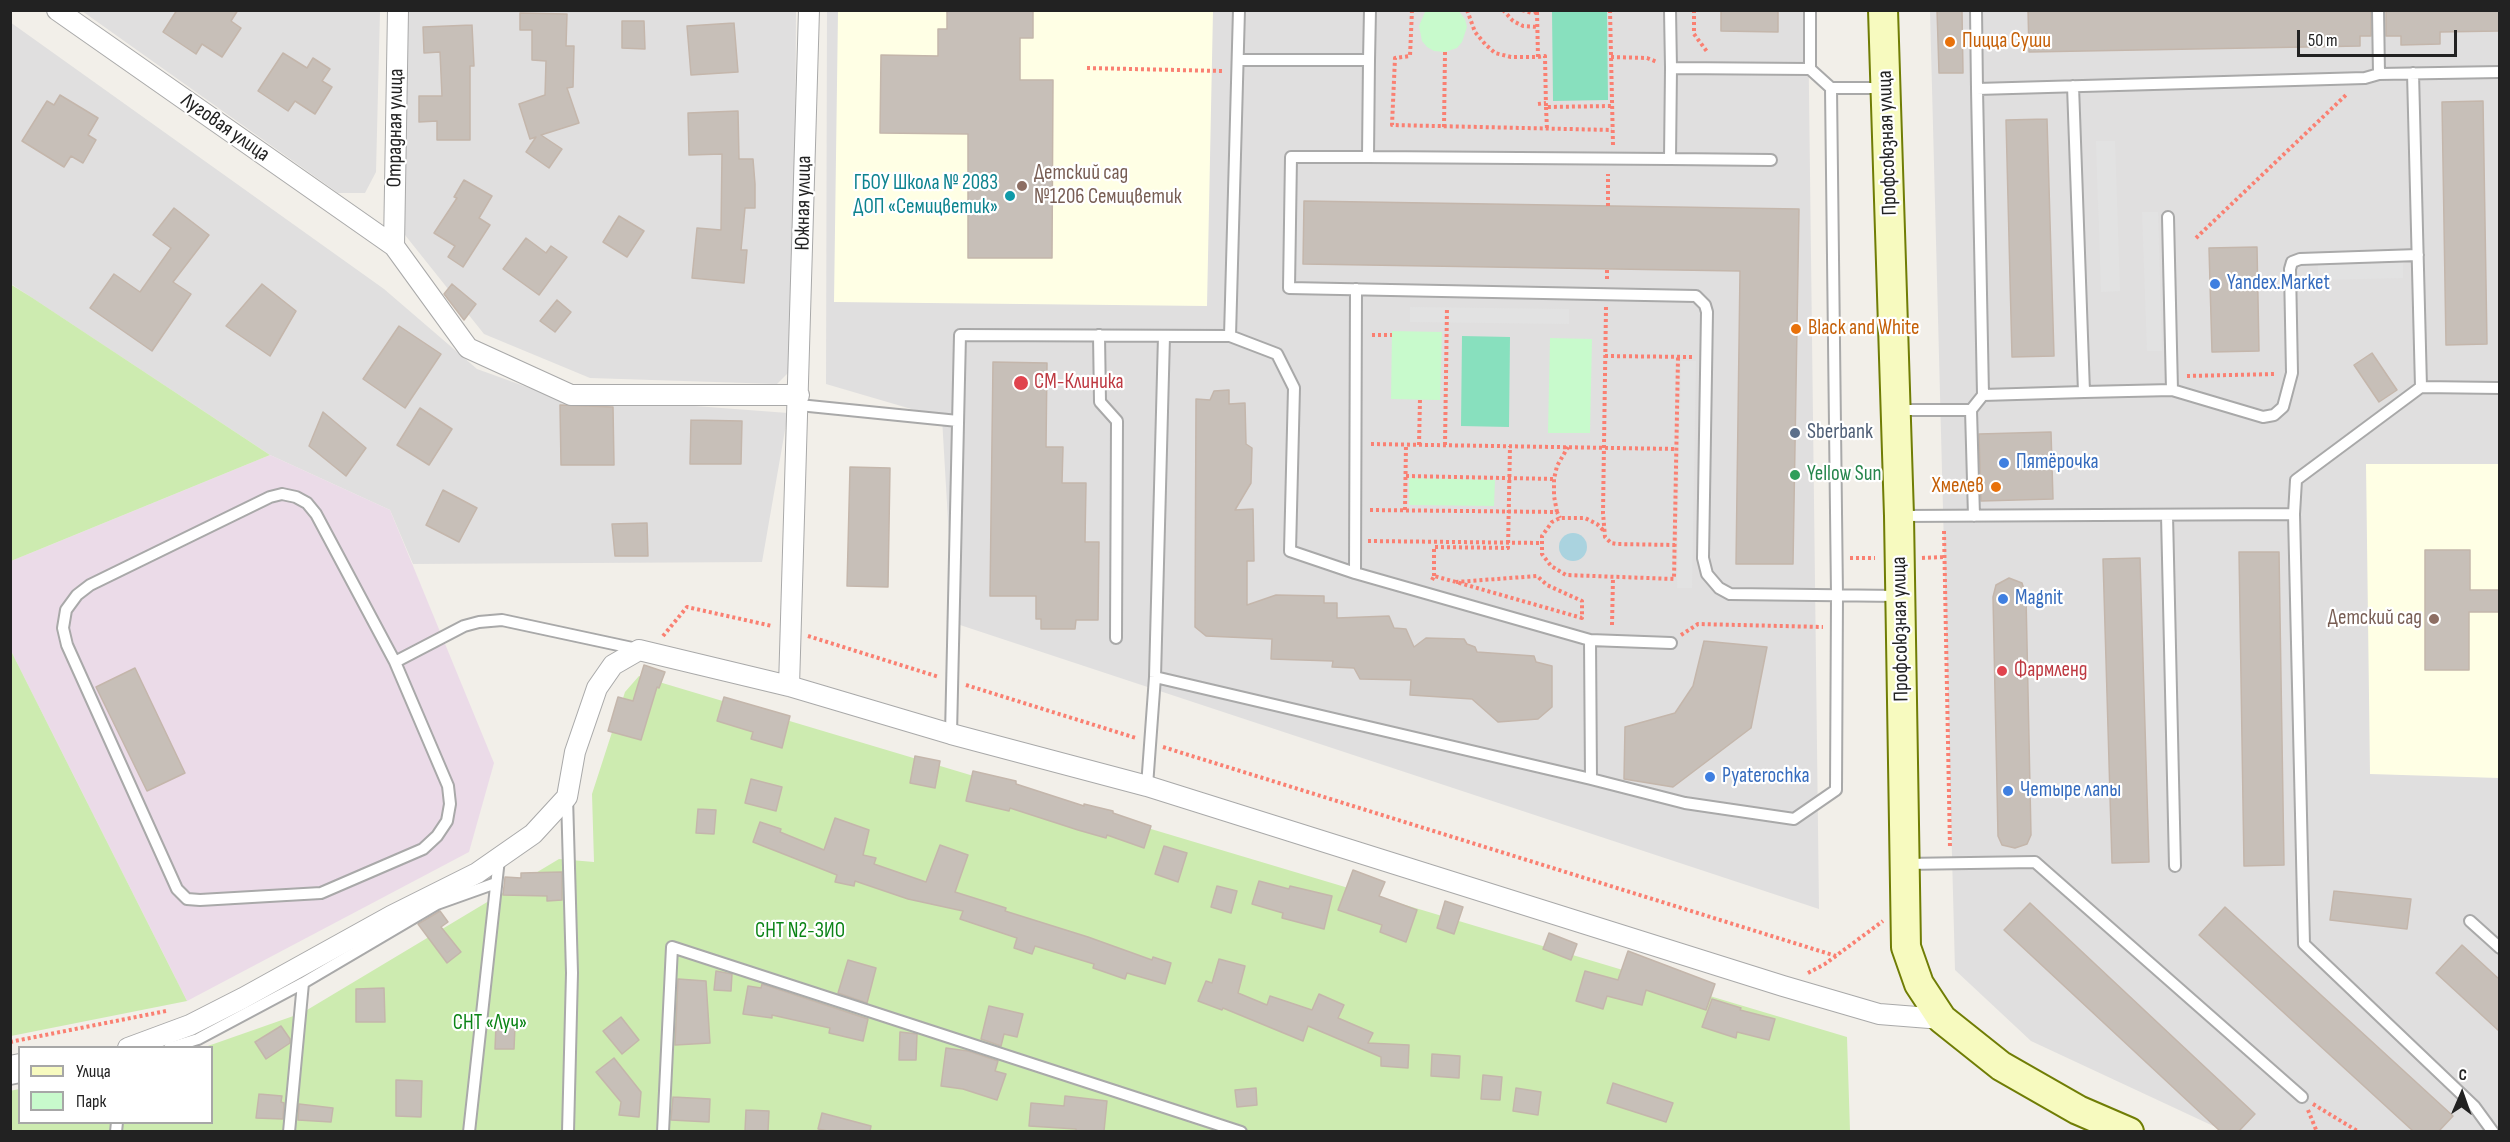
<!DOCTYPE html>
<html>
<head>
<meta charset="utf-8">
<style>
	body { margin:0 }
	#map { position:relative; width:2510px; height:1142px; overflow:hidden; background:#f2efe9; font-family:"Sofia Sans Condensed",sans-serif }
	canvas { display:block }
	.frame { position:absolute; inset:0; border:12px solid #222; pointer-events:none }
	.legend { position:absolute; left:18px; top:1046px; width:195px; height:78px; box-sizing:border-box; background:#fff; border:2px solid #a7a7a7; margin:0; padding:8px 10px; list-style:none; font-size:18px; color:#222 }
	.legend li { display:flex; align-items:center; gap:12px; height:30px }
	.legend b { width:30px; border:2px solid #a7a7a7 }
	.north { position:absolute; left:2432px; top:1064px; width:60px; height:60px; -webkit-text-stroke:4px #fff; paint-order:stroke; rotate:2deg; font-size:16px; font-weight:700; line-height:24px; text-align:center; color:#222 }
	.north::after { content:''; display:block; margin:auto; width:21px; height:27px; background:#222; clip-path:polygon(50% 0,100% 100%,50% 72%,0 100%) }
	.scale { position:absolute; left:2297px; top:30px; width:160px; height:27px; box-sizing:border-box; border:3px solid #222; border-top:0; padding-left:8px; font-size:18px; line-height:21px; white-space:nowrap; color:#222; -webkit-text-stroke:4px #fff; paint-order:stroke }
</style>
</head>
<body>
<div id="map">
<canvas width="2510" height="1142"></canvas>
<div class="frame"></div>
<ul class="legend">
<li><b style="height:8px;background:#f7fabf"></b>Улица</li>
<li><b style="height:16px;background:#c8facc"></b>Парк</li>
</ul>
<div class="north">С</div>
<div class="scale">50 m</div>
</div>
<script>
const ctx = document.querySelector('canvas').getContext('2d');
ctx.lineJoin = 'round';
function paint(path, color) { ctx.fillStyle = color; ctx.fill(path, 'evenodd'); }
const toPath = rows => new Path2D(rows.map(r => 'M' + r).join(''));
function stroke(path, color, width, dash) { ctx.strokeStyle = color; ctx.lineWidth = width; ctx.lineCap = dash ? 'butt' : 'round'; ctx.setLineDash(dash || []); ctx.stroke(path); }
function write(font, color, halo, rows, align = 'center') {
  ctx.font = font + ' "Sofia Sans Condensed",sans-serif'; ctx.lineWidth = 4.5; ctx.setLineDash([]); ctx.textBaseline = 'middle'; ctx.strokeStyle = halo; ctx.fillStyle = color; for (const [text, x, y, turn = 0] of rows) {
    ctx.save(); ctx.translate(x, y); ctx.rotate((+turn || 0) * Math.PI / 180); ctx.textAlign = isNaN(turn) ? turn : align; if (halo) ctx.strokeText(text, 0, 0); ctx.fillText(text, 0, 0); ctx.restore();
  }
}
const residential = toPath([
	[82,11,380,11,376,172,365,193,338,193],
	[406,11,796,11,794,367,777,384,590,378,484,334,401,230],
	[827,11,1808,11,1819,909,954,623,942,418,826,384],
	[1930,11,2499,11,2499,1131,2224,1131,2031,1041,1955,970],
	[10,22,384,289,477,369,549,395,788,413,762,562,413,564,390,510,270,455,11,284]
]);
const industrial = toPath([
	[270,455,390,510,494,763,469,852,187,1001,11,651,11,561]
]);
const education = toPath([
	[838,11,1213,11,1207,306,834,302],
	[2366,464,2499,464,2499,778,2370,774]
]);
const grass = toPath([
	[10,284,31,297,270,455,11,561],
	[11,651,187,1001,11,1036],
	[639,676,1847,1037,1850,1131,11,1132,10,1091,19,1089,20,1122,212,1122,212,1048,205,1047,302,1013,559,859,594,862,592,794,625,692]
]);
const park = toPath([
	[1458,10,1465,19,1467,27,1462,42,1457,48,1445,52,1434,51,1427,47,1422,41,1419,26,1425,12],
	[1392,331,1442,332,1440,400,1391,399],
	[1550,338,1592,339,1590,433,1548,433],
	[1409,478,1495,480,1494,506,1409,505]
]);
const pitch = toPath([
	[1552,11,1607,11,1608,100,1553,101],
	[1462,336,1510,337,1509,427,1461,426]
]);
const parking = toPath([
	[2096,141,2115,141,2120,291,2101,292],
	[2142,212,2158,212,2162,351,2147,351],
	[2403,263,2403,278,2318,280,2318,265],
	[1410,307,1569,309,1569,324,1410,322],
	[1681,361,1696,361,1692,588,1677,588]
]);
const water = toPath([
	'1559 547a14 14 0 1 1 28 0a14 14 0 1 1-28 0Z'
]);
const building = toPath([
	[177,10,238,10,231,21,241,28,222,57,202,44,196,54,163,32,177,10],
	[947,10,1033,10,1033,38,1020,38,1020,80,1053,80,1052,258,968,258,968,134,880,133,881,55,938,56,938,29,947,29,947,10],
	[1721,10,1778,10,1778,32,1721,31,1721,10],
	[1937,10,1962,10,1963,73,1939,73,1937,10],
	[2028,10,2371,10,2371,36,2360,36,2360,46,2029,52,2028,10],
	[2386,10,2499,10,2499,31,2440,32,2440,44,2401,45,2401,36,2386,36,2386,10],
	[520,13,567,14,566,46,574,46,573,87,567,88,579,123,541,135,562,149,549,168,526,152,536,137,530,139,519,104,545,95,546,61,532,60,532,30,520,30,520,13],
	[622,21,644,21,645,49,622,48,622,21],
	[734,23,738,72,691,75,687,26,734,23],
	[472,25,474,66,470,66,470,140,437,140,437,121,419,122,419,96,442,96,440,52,424,53,423,27,472,25],
	[283,53,307,68,313,58,330,69,322,81,332,87,315,114,295,101,288,111,258,91,283,53],
	[60,95,98,118,88,135,96,140,83,163,71,156,64,167,22,141,47,101,54,105,60,95],
	[2483,101,2487,344,2446,345,2442,102,2483,101],
	[738,111,739,159,753,159,755,184,755,208,745,208,741,250,747,250,744,283,692,278,697,228,721,230,722,154,689,155,688,113,738,111],
	[2047,119,2054,356,2012,357,2006,120,2047,119],
	[464,180,492,196,479,218,490,225,463,267,448,257,455,246,434,233,457,198,454,197,464,180],
	[1304,201,1799,209,1793,564,1736,564,1740,271,1303,264,1304,201],
	[174,208,209,235,173,282,191,294,152,351,90,308,114,274,140,292,171,248,153,235,174,208],
	[619,216,644,231,627,257,603,242,619,216],
	[526,238,546,253,551,246,567,257,539,295,503,269,526,238],
	[2257,247,2259,351,2212,352,2209,248,2257,247],
	[262,284,296,311,270,356,226,326,262,284],
	[452,284,476,304,464,320,444,294,452,284],
	[557,300,571,312,555,332,540,321,557,300],
	[399,326,441,354,405,408,363,379,399,326],
	[2372,353,2397,390,2379,402,2354,365,2372,353],
	[993,362,1047,363,1046,447,1063,447,1062,483,1086,483,1085,542,1099,542,1098,620,1076,620,1075,629,1041,629,1041,619,1036,619,1036,596,990,596,993,362],
	[1229,390,1229,404,1245,403,1246,444,1252,448,1251,483,1235,510,1253,509,1254,561,1247,561,1247,605,1276,595,1324,596,1324,603,1337,603,1337,618,1389,616,1394,628,1406,629,1414,647,1426,638,1464,639,1467,644,1475,647,1477,652,1534,656,1536,662,1552,666,1552,707,1538,719,1498,722,1472,699,1410,695,1411,680,1360,679,1354,668,1332,667,1333,661,1271,659,1272,639,1206,636,1195,627,1196,399,1210,400,1214,391,1229,390],
	[560,405,613,407,614,465,561,465,560,405],
	[420,408,452,429,429,465,397,445,420,408],
	[323,412,366,448,346,476,309,446,323,412],
	[691,420,742,421,741,464,690,464,691,420],
	[2051,432,2053,499,1981,501,1979,434,2051,432],
	[850,467,890,468,888,587,847,586,850,467],
	[443,490,477,508,459,542,426,525,443,490],
	[647,523,648,556,615,556,612,524,647,523],
	[2425,550,2470,550,2470,590,2499,590,2499,612,2469,612,2469,670,2425,670,2425,550],
	[2239,552,2279,552,2284,865,2244,866,2239,552],
	[2140,558,2149,862,2112,863,2103,559,2140,558],
	[2009,578,2022,583,2026,596,2031,835,2027,844,2015,848,2002,845,1998,836,1993,597,1996,585,2009,578],
	[1704,641,1767,647,1751,728,1673,787,1624,779,1625,727,1675,713,1693,686,1704,641],
	[644,665,665,672,659,688,657,687,641,740,608,731,618,697,633,701,644,665],
	[135,668,185,773,147,791,96,687,135,668],
	[724,697,790,716,782,748,751,739,753,732,717,721,724,697],
	[915,756,940,761,935,788,910,783,915,756],
	[973,771,1016,781,1016,784,1084,806,1084,804,1113,811,1113,813,1151,826,1144,848,1107,835,1106,838,1078,830,1010,808,1009,811,966,801,973,771],
	[751,779,782,787,776,811,745,803,751,779],
	[698,809,716,810,714,834,696,833,698,809],
	[835,818,869,830,863,855,876,858,874,864,926,882,940,845,968,855,955,892,1006,908,1005,911,1088,937,1152,960,1153,957,1171,963,1165,984,1127,973,1125,979,1093,968,1094,964,1035,946,1032,954,1014,948,1017,938,960,919,963,911,908,899,855,881,854,886,835,882,837,875,753,842,760,822,781,829,780,832,824,850,835,818],
	[1164,846,1187,853,1178,882,1155,874,1164,846],
	[1353,870,1385,882,1379,896,1417,910,1406,942,1380,932,1382,925,1338,910,1353,870],
	[562,872,562,900,547,901,547,896,503,895,505,877,521,878,521,873,562,872],
	[1259,881,1289,889,1290,886,1332,896,1324,929,1282,918,1283,913,1252,904,1259,881],
	[1217,886,1237,891,1231,913,1211,907,1217,886],
	[2334,891,2411,899,2407,929,2330,920,2334,891],
	[1445,901,1463,907,1454,934,1437,928,1445,901],
	[2030,903,2255,1114,2239,1131,2220,1131,2004,930,2030,903],
	[2225,907,2453,1116,2439,1131,2413,1131,2199,935,2225,907],
	[440,911,448,922,441,927,461,952,447,963,418,924,440,911],
	[1549,933,1577,944,1571,960,1543,949,1549,933],
	[2462,945,2499,979,2499,1031,2436,973,2462,945],
	[1628,951,1715,984,1706,1010,1646,990,1642,1005,1607,996,1603,1009,1576,1001,1585,971,1618,980,1628,951],
	[1219,959,1245,966,1238,993,1267,1005,1270,996,1312,1010,1319,994,1344,1005,1338,1018,1373,1033,1368,1043,1409,1045,1408,1068,1381,1066,1381,1057,1308,1026,1303,1041,1223,1008,1222,1010,1198,1001,1206,981,1212,983,1219,959],
	[848,960,876,968,867,1003,838,993,848,960],
	[716,971,732,974,731,991,714,990,716,971],
	[678,979,706,981,710,1043,675,1045,678,979],
	[762,984,868,1019,863,1041,829,1033,830,1028,772,1015,772,1018,743,1014,748,986,761,988,762,984],
	[384,988,385,1022,356,1022,356,989,384,988],
	[1712,999,1741,1008,1740,1010,1775,1019,1769,1040,1737,1032,1736,1038,1702,1027,1712,999],
	[989,1006,1023,1014,1017,1037,1004,1034,1001,1046,981,1039,989,1006],
	[621,1017,639,1040,622,1054,603,1031,621,1017],
	[496,1025,515,1026,514,1049,495,1049,496,1025],
	[281,1026,290,1039,290,1043,266,1059,255,1042,281,1026],
	[900,1032,917,1034,916,1060,899,1060,900,1032],
	[946,1048,968,1051,998,1061,995,1071,1006,1074,997,1100,963,1089,941,1086,946,1048],
	[1432,1054,1460,1056,1459,1078,1431,1076,1432,1054],
	[614,1058,641,1092,639,1117,619,1115,621,1102,596,1072,614,1058],
	[1483,1075,1502,1077,1500,1100,1481,1099,1483,1075],
	[396,1080,422,1081,421,1117,396,1116,396,1080],
	[1613,1083,1673,1103,1666,1122,1607,1103,1613,1083],
	[1256,1088,1257,1105,1237,1107,1235,1090,1256,1088],
	[1516,1088,1541,1092,1538,1115,1513,1111,1516,1088],
	[259,1094,282,1096,281,1102,284,1103,283,1119,256,1118,259,1094],
	[1065,1096,1107,1101,1104,1131,1076,1131,1076,1129,1029,1126,1031,1103,1064,1106,1065,1096],
	[673,1097,710,1099,709,1122,671,1120,673,1097],
	[299,1104,333,1108,331,1122,298,1120,299,1104],
	[746,1110,769,1111,768,1131,745,1131,746,1110],
	[822,1113,871,1126,870,1131,828,1131,818,1129,822,1113]
]);
const path = toPath([
	[1412,10,1410,56,1395,58,1392,125,1612,130],
	[1467,10,1475,32,1485,44,1495,53,1511,57,1538,57,1537,12],
	[1503,10,1513,21,1523,26,1538,27],
	[1522,10,1532,13,1538,11],
	[1610,10,1613,145],
	[1694,10,1694,34,1708,53],
	[1538,57,1545,56,1546,107,1612,106],
	[1611,57,1647,58,1657,62],
	[1087,68,1222,71],
	[1538,104,1546,103],
	[1546,107,1547,129],
	[1444,127,1445,52],
	[1608,206,1608,174],
	[2196,238,2347,94],
	[1607,279,1607,269],
	[1606,307,1603,513,1605,537,1611,543,1617,544,1675,545],
	[1372,335,1392,335],
	[1605,356,1692,357],
	[2187,376,2276,374],
	[1371,444,1676,449],
	[1419,445,1420,399],
	[1445,445,1447,307],
	[1406,476,1554,479],
	[1370,510,1557,512,1560,518],
	[1405,510,1406,444],
	[1557,512,1554,496,1554,479,1557,466,1568,447],
	[1603,530,1597,524,1585,518,1560,518,1552,522,1542,536,1542,554,1551,566,1566,575,1674,579,1678,357],
	[1944,531,1950,848],
	[1368,541,1541,543],
	[1850,558,1875,558],
	[1922,558,1945,557],
	[1434,576,1434,547,1508,548,1510,446],
	[1432,580,1434,576,1456,582,1582,618,1582,601,1547,585,1537,576,1456,582],
	[1612,625,1613,578],
	[1681,635,1698,624,1823,627],
	[663,636,687,607,772,626],
	[808,636,939,677],
	[966,685,1136,738],
	[1163,747,1836,956],
	[1808,973,1825,964,1883,921],
	[10,1042,166,1011],
	[2313,1104,2359,1132],
	[2308,1110,2317,1132]
]);
const lane = toPath([
	[1670,10,1671,68],
	[1976,10,1977,89],
	[2378,10,2379,74],
	[1238,60,1369,60,1368,157,1670,159,1671,68,1810,69,1810,10],
	[1369,60,1370,10],
	[1810,69,1831,88,1884,88],
	[1368,157,1291,157,1289,288,1696,296,1705,305,1707,312,1703,558,1707,574,1719,588,1730,594,1899,596],
	[1670,159,1771,160],
	[2168,217,2172,390],
	[1356,289,1355,573,1590,640,1591,779,1685,803,1794,819,1836,790,1837,596,1831,88],
	[1099,335,1100,402,1117,421,1116,638],
	[1230,336,1277,354,1294,388,1290,551,1355,573],
	[2421,387,2500,388],
	[2084,392,2172,390,2263,417,2274,415,2283,407,2292,373,2290,269,2292,262,2300,259,2418,255],
	[1983,395,2084,392,2073,86],
	[799,405,958,421],
	[1898,410,1971,410,1983,395,1977,89,2365,78,2379,74,2500,72],
	[1971,410,1974,516],
	[282,494,296,497,307,503,316,514,395,662,448,786,450,804,447,821,437,836,423,849,321,893,200,900,187,899,177,889,67,645,63,628,66,610,77,595,90,585,270,497,282,494],
	[2294,514,2304,944,2474,1106,2493,1132],
	[2167,515,2175,866],
	[1901,516,2294,514,2296,480,2421,387,2413,73],
	[1590,640,1671,643],
	[395,662,464,626,479,622,502,620,637,649],
	[1155,677,1591,779],
	[951,734,960,335,1230,336,1239,10],
	[1147,786,1155,677,1164,336],
	[567,797,572,973,568,1132],
	[1905,864,2035,862,2302,1097],
	[2470,921,2500,948],
	[169,1048,198,1039,303,983,437,904,496,883],
	[10,1079,20,1077],
	[116,1132,117,1122],
	[289,1132,303,983],
	[469,1132,499,859],
	[663,1132,672,947,1241,1132]
]);
const street = toPath([
	[57,10,394,246,468,348,571,395,799,395],
	[394,246,398,10],
	[789,686,809,10],
	[128,1048,190,1025,243,998,391,916,477,873,533,834,567,797,575,752,597,688,613,665,639,650,789,686,951,734,1147,786,1783,986,1879,1014,1942,1019],
	[10,1066,20,1064]
]);
const secondary = toPath([
	[1883,10,1899,516,1906,947,1919,984,1942,1019,2001,1066,2078,1110,2129,1132]
]);
const markers = [
	[1950,42,6,"#e8710a"],
	[1022,186,6,"#8d6e63"],
	[1010,196,6,"#0f9aa8"],
	[2215,284,6,"#3f7fe0"],
	[1796,329,6,"#e8710a"],
	[1021,383,8,"#e0444e"],
	[1795,433,6,"#5c6f8a"],
	[2004,463,6,"#3f7fe0"],
	[1795,475,6,"#2e9e5b"],
	[1996,487,6,"#e8710a"],
	[2003,599,6,"#3f7fe0"],
	[2434,619,6,"#8d6e63"],
	[2002,671,6,"#e0444e"],
	[1710,777,6,"#3f7fe0"],
	[2008,791,6,"#3f7fe0"]
];
const foodNames = [
	["Пицца Суши",1962,42],
	["Black and White",1808,329],
	["Хмелев",1984,487,"right"]
];
const streetNames = [
	["Луговая улица",225,128,35],
	["Отрадная улица",396,128,-89],
	["Профсоюзная улица",1888,143,-92],
	["Южная улица",804,203,-89],
	["Профсоюзная улица",1901,629,-91]
];
const educationNames = [
	["Детский сад",1034,174],
	["№1206 Семицветик",1034,198],
	["Детский сад",2422,619,"right"]
];
const cultureNames = [
	["ГБОУ Школа № 2083",998,184],
	["ДОП «Семицветик»",998,208]
];
const shopNames = [
	["Yandex.Market",2227,284],
	["Пятёрочка",2016,463],
	["Magnit",2015,599],
	["Pyaterochka",1722,777],
	["Четыре лапы",2020,791]
];
const healthNames = [
	["СМ-Клиника",1034,383],
	["Фармленд",2014,671]
];
const serviceNames = [
	["Sberbank",1807,433]
];
const leisureNames = [
	["Yellow Sun",1807,475]
];
const parkNames = [
	["СНТ N2-ЗИО",800,932],
	["СНТ «Луч»",490,1024]
];
paint(residential, '#e0dfdf');
paint(industrial, '#ebdbe8');
paint(education, '#ffffe5');
paint(grass, '#cdebb0');
paint(park, '#c8facc');
paint(pitch, '#88e0be');
paint(parking, '#e2e2e2');
paint(water, '#aad3df');
paint(building, '#c7bfb8');
stroke(building, '#c4b6ab', 1.5);
stroke(lane, '#a9a9a9', 14);
stroke(street, '#a9a9a9', 22);
stroke(secondary, '#707d05', 32);
stroke(path, '#fa8072', 4, [3, 3]);
stroke(lane, '#fff', 10);
stroke(street, '#fff', 20);
stroke(secondary, '#f7fabf', 28);
for (const [x, y, r, color] of markers) { const dot = new Path2D(); dot.arc(x, y, r, 0, 2 * Math.PI); ctx.fillStyle = color; ctx.fill(dot); stroke(dot, '#fff', 2); }
write('21px', '#c56008', '#fff', foodNames, 'left');
write('21px', '#222', '#fff', streetNames);
write('21px', '#785e54', '#fff', educationNames, 'left');
write('21px', '#0d838f', '#fff', cultureNames, 'right');
write('21px', '#366cbe', '#fff', shopNames, 'left');
write('21px', '#be3a42', '#fff', healthNames, 'left');
write('21px', '#4e5e75', '#fff', serviceNames, 'left');
write('21px', '#27864d', '#fff', leisureNames, 'left');
write('21px', '#0c8416', '#fff', parkNames);
</script>
</body>
</html>
